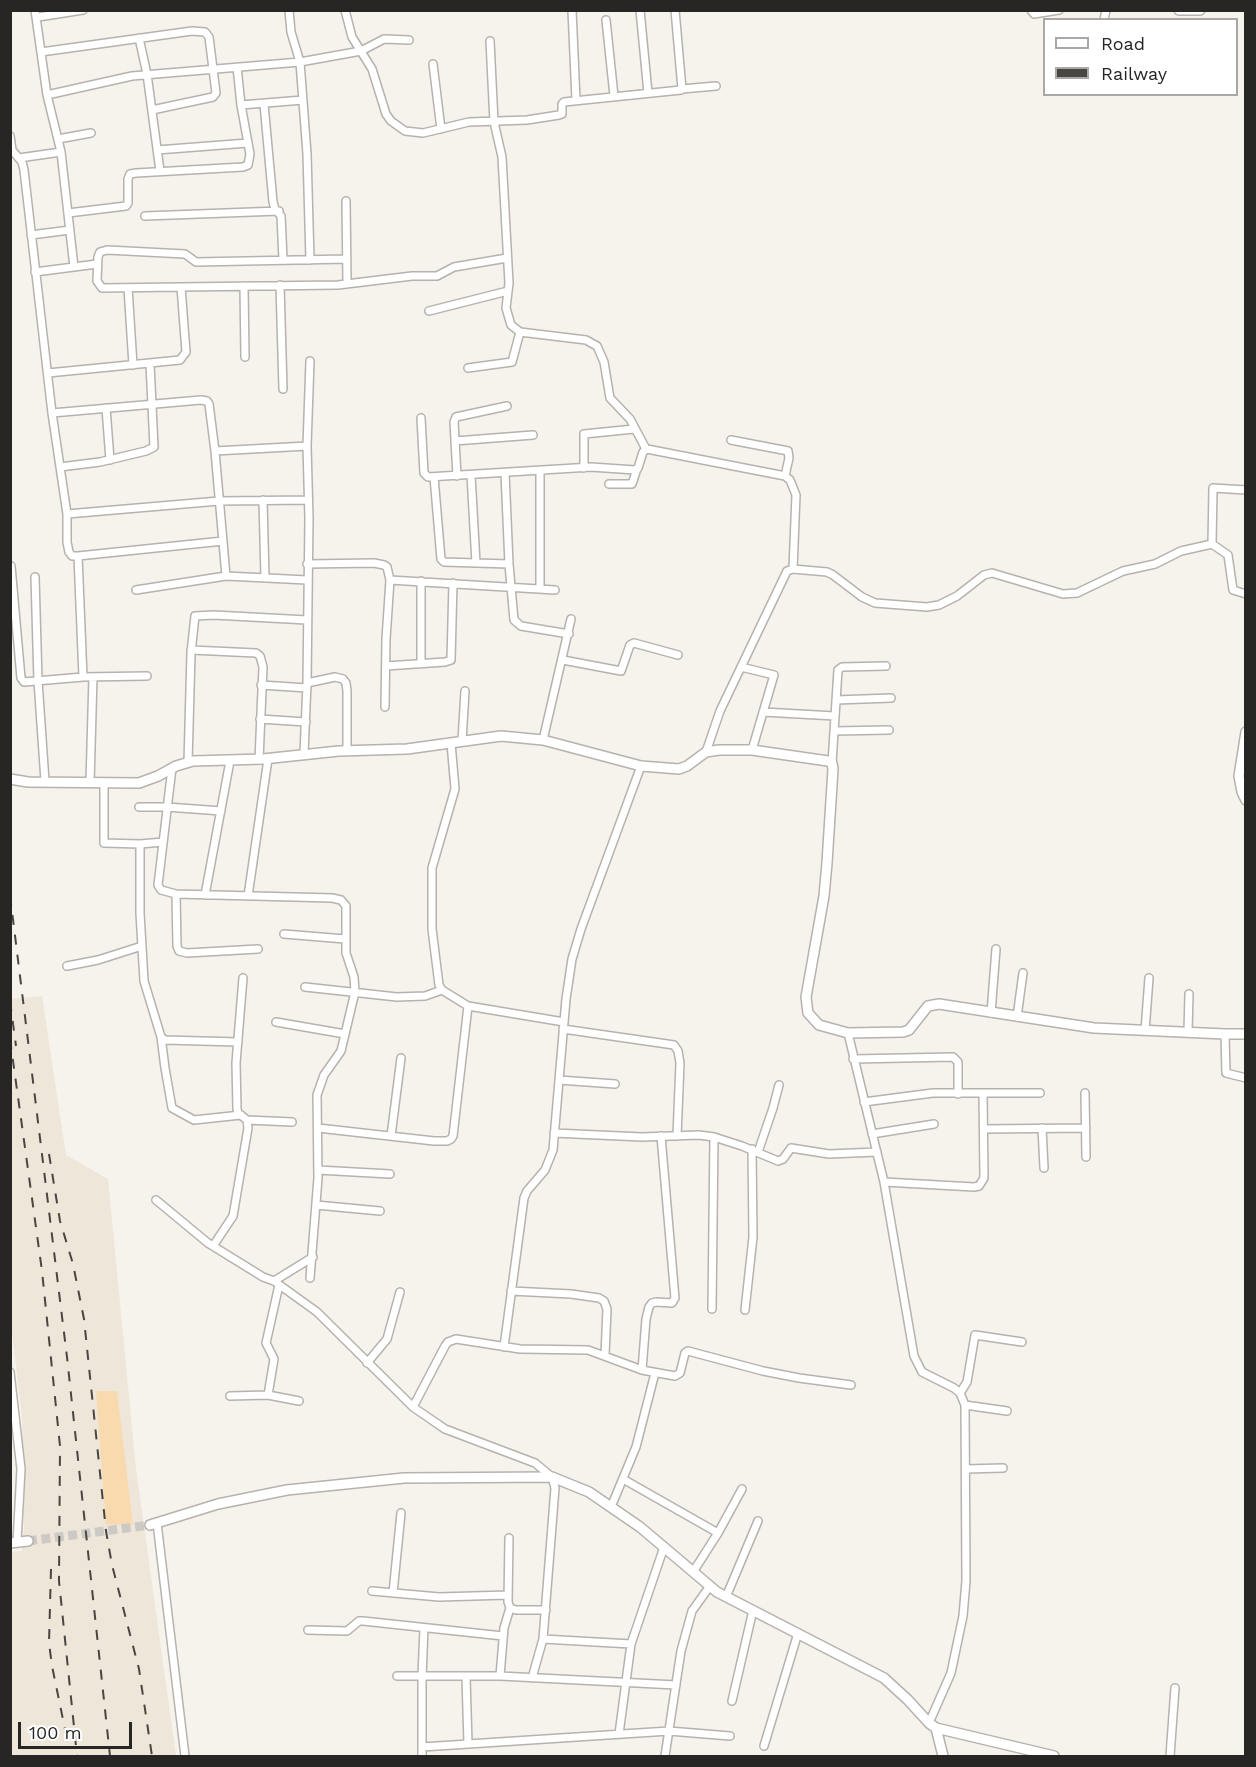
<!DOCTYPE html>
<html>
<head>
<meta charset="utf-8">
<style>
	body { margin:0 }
	#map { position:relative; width:1256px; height:1767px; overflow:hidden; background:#f6f2ec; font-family:"Work Sans",sans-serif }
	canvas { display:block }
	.frame { position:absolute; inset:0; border:12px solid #282624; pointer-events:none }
	.legend { position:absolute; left:1043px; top:18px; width:195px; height:78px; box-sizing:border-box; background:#fff; border:2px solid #a9a8a7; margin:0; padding:8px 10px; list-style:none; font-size:18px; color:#282624 }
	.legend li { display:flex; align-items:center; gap:12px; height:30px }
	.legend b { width:30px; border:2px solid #a9a8a7 }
	.scale { position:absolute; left:18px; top:1722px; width:114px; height:27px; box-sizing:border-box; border:3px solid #282624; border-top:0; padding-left:8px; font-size:18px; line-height:21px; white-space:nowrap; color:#282624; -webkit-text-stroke:4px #fff; paint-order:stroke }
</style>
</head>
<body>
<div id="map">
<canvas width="1256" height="1767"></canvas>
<div class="frame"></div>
<ul class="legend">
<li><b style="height:8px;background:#fff"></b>Road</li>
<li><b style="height:8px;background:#484643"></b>Railway</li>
</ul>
<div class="scale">100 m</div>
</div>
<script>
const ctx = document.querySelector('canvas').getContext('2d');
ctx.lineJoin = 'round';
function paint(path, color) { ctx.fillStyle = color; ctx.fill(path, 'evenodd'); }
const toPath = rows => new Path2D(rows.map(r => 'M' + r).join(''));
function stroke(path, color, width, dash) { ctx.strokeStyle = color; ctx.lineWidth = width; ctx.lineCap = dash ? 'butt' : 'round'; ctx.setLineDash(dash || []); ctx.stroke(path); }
const built = toPath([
	[42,996,66,1155,108,1179,136,1469,176,1756,11,1756,10,1552,22,1551,24,1528,22,1416,10,1316,11,999]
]);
const green = toPath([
	[96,1391,117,1391,133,1525,106,1524]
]);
const secondaryTunnel = toPath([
	[28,1541,150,1525]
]);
const street = toPath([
	[35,10,47,95,61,152,74,267],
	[289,10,291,32,300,62,307,154,310,260],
	[345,10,352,37,372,69,386,114,391,121,405,131,423,133,469,122,527,120,559,115,562,114,562,104,564,102,681,90,682,89,675,10],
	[572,10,576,100],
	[640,10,648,93],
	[1031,10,1034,14,1059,10],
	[38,17,83,10],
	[606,20,614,96],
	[1104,20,1106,10],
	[139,38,147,74,160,171],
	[490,41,494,122,502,157,509,283,506,308,511,325,520,332,586,340,597,346,604,362,610,398,630,419,646,449],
	[41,52,192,31,205,32,209,37,216,93,213,97,152,110],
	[433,64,441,129],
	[682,89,716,86],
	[47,95,132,76,300,62,361,51,384,39,409,40],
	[264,104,273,202,275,209,281,216,283,259],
	[241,105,303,100],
	[10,136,12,150,22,162,24,170,52,413,67,514,67,542,69,552,72,556,78,556,223,541],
	[58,139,91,133],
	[157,150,248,143],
	[19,158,61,152],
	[346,201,347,283],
	[68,213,126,206,128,203,128,179,130,174,136,173,243,167,248,165,250,154,241,105,237,67],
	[145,216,279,211],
	[31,235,70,230],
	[347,259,196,262,185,254,107,250,100,252,98,257,97,281,102,288,338,285,412,276,437,276,454,267,507,258],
	[35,272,97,264],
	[280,285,283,389],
	[244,286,245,357],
	[128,288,133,365],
	[429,311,508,291],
	[468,368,512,362,520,332],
	[48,373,180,360,186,352,181,287],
	[106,408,110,460],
	[52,413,201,400,207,401,209,404,215,451,226,576],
	[421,418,424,473,428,477,591,467,635,470,638,468,643,452,647,449,785,476,790,480,796,495,793,569],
	[731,440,788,451,789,458,785,476],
	[455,441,533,435],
	[215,451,307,446],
	[60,467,100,462,146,451,154,447,150,364],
	[584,468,584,434,634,429],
	[540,471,540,589],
	[505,473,509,564,514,620,521,626,569,634],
	[471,475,476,563],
	[457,476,454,422,456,417,507,406],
	[434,477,441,559,444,562,509,564],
	[609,484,632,484,637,469],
	[263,500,265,578],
	[67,514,219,501,308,500],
	[1212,544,1228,555,1233,590,1246,594],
	[78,556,83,677],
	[307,564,374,563,384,565,387,567,390,580,386,639,385,707],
	[11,566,21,678,24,682,83,677,147,676],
	[35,577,38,681,45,781],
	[390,580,555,590],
	[421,581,421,664],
	[136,590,226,576,307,580],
	[191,650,256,653,260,656,263,667,259,760],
	[563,660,621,671,630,645,634,643,678,655],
	[386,666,445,662,451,660,453,583],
	[741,667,774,675,752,750],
	[307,683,335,677,343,679,346,683,347,691,347,751],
	[261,685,307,688],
	[836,700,891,698],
	[763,712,835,716],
	[260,719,306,722],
	[834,731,889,730],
	[543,740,571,619],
	[462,741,465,691],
	[451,743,455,789,432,868,432,929,439,985,442,990,468,1006,564,1022],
	[706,752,720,711,787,571,793,569,827,572,833,575,862,597,875,603,927,607,939,605,957,596,984,575,992,573,1063,594,1077,593,1123,571,1155,564,1181,551,1212,544,1213,488,1246,490],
	[304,754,307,683,309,518,307,446,310,361],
	[188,763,191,653,195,616,214,615,307,620],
	[832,763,838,670,842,667,886,666],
	[172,768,158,885,161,890,176,894,332,898,341,900,346,906,346,953,354,977,355,992,341,1051,324,1075,317,1095,318,1178,310,1278],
	[90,783,93,677],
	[104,783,104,843,140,844,163,842],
	[139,807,167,807,221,811],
	[140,844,140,913,144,981,161,1037,165,1040,238,1042],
	[176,894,177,946,179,951,187,953,258,949],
	[205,895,230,761],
	[248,896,268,759],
	[284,934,345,939],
	[67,966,98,960,142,946],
	[305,987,397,997,425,996,442,990],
	[991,1013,996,949],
	[1017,1017,1023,973],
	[276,1022,345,1034],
	[563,1029,674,1045,678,1051,680,1063,677,1136],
	[1145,1031,1149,978],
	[1188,1032,1189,994],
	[848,1033,884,1182,914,1356,922,1372,954,1388,960,1393,965,1405,966,1581,963,1616,951,1673,929,1723],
	[1225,1034,1226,1073,1246,1078],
	[161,1037,165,1068,172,1108,194,1120,241,1115],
	[853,1059,953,1057,958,1062,958,1094],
	[559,1080,615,1084],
	[1085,1093,1086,1157],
	[864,1102,933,1093,1040,1093],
	[247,1120,292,1122],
	[318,1128,434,1141,447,1141,451,1139,453,1136,468,1006],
	[1042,1128,1044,1168],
	[984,1129,1086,1128],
	[554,1133,642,1137,699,1135,714,1137,742,1146,778,1161,783,1159,791,1148,829,1154,877,1152],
	[872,1134,934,1124],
	[391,1136,401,1058],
	[758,1152,773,1108,779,1085],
	[318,1170,390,1174],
	[884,1182,974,1187,979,1186,984,1178,983,1093],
	[156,1200,208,1243,263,1277,274,1281,317,1312,413,1407,426,1416,445,1429,535,1463,552,1477,555,1488,543,1639,532,1678],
	[316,1205,380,1211],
	[213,1246,233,1216,248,1128,247,1120,238,1113,237,1109,236,1063,243,978],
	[274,1281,313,1257],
	[511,1291,571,1294,599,1298,604,1301,607,1309,605,1355],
	[712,1309,714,1137],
	[745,1310,753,1237,752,1149],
	[504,1347,524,1198,527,1191,545,1170,553,1150,566,999,572,959,581,929,641,766],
	[367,1363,387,1339,400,1292],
	[642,1370,646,1319,649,1307,652,1303,656,1302,672,1303,675,1298,661,1136],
	[10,1372,21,1469,17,1542],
	[960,1393,967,1382,975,1335,1022,1342],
	[268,1395,274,1359,266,1343,279,1285],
	[230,1396,268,1395,299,1401],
	[965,1405,1007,1411],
	[413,1407,445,1346,448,1342,456,1339,520,1349,588,1350,642,1370,675,1376,680,1373,685,1353,688,1351,763,1371,799,1378,851,1385],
	[966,1469,1003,1468],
	[623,1479,718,1533],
	[611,1507,636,1447,655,1373],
	[157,1523,185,1756],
	[509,1538,508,1602,510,1608,516,1610,546,1610],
	[693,1572,718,1533,742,1489],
	[372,1591,439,1597,508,1595],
	[393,1593,401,1513],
	[726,1597,758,1521],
	[308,1630,347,1631,359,1621,363,1621,503,1636],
	[543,1639,631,1644],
	[397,1676,500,1676,676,1685],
	[500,1676,504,1628,510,1608],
	[466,1677,468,1744],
	[732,1701,753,1610],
	[619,1734,631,1644,664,1547],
	[764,1746,798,1633],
	[422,1747,669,1731,730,1736],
	[422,1756,422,1677,424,1628],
	[665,1756,681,1651,692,1611,710,1586],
	[1170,1756,1175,1688]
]);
const secondary = toPath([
	[1179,10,1200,10],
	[1246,732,1239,776,1242,792,1246,800],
	[10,779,28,782,139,783,158,776,176,766,193,761,263,759,339,751,407,749,501,736,543,740,641,766,679,769,687,766,706,752,719,750,752,750,828,761,832,763,833,769,827,863,824,896,806,997,808,1013,819,1025,848,1033,903,1032,909,1030,928,1006,939,1004,1094,1028,1225,1034,1246,1034],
	[150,1525,218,1504,287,1490,404,1478,552,1477,589,1492,640,1527,717,1592,884,1678,908,1700,929,1723,936,1728,1054,1756],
	[10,1543,28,1541],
	[936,1728,943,1756]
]);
const rail = toPath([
	[10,895,67,1357,110,1756],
	[10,1001,16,1046],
	[10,1039,42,1271,60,1446,59,1581,77,1756],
	[49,1154,60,1221,73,1264,84,1319,106,1531,112,1565,139,1669,152,1756],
	[51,1569,49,1643,52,1666,67,1739]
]);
paint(built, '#eee6d9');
paint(green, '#f8daae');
stroke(secondaryTunnel, '#cdc9c4', 9, [9, 4.5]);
stroke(street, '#b6b2ad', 10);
stroke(secondary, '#b6b2ad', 12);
stroke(street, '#fff', 7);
stroke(secondary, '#fff', 9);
stroke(rail, '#484643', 2, [10, 10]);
</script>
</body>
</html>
